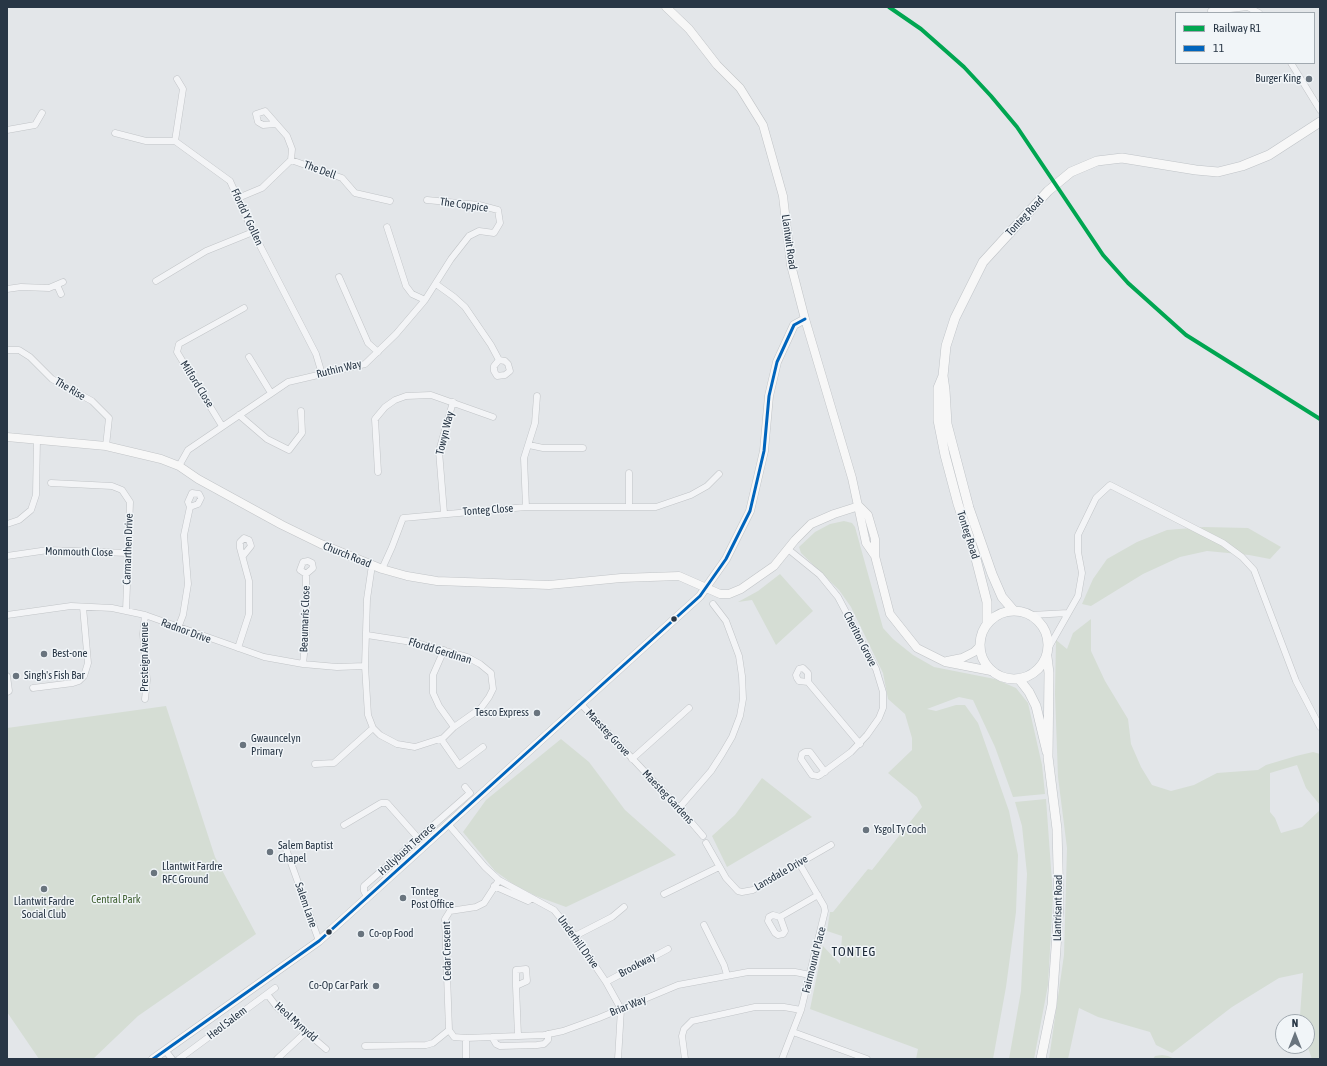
<!DOCTYPE html>
<html>
<head>
<meta charset="utf-8">
<style>
	body { margin:0 }
	#map { position:relative; width:1327px; height:1066px; overflow:hidden; background:#e3e6e9; font-family:"Asap Condensed",sans-serif }
	canvas { display:block }
	.frame { position:absolute; inset:0; border:8px solid #283645; pointer-events:none }
	.legend { position:absolute; left:1175px; top:12px; width:140px; height:52px; box-sizing:border-box; background:#f1f5f8; border:1px solid #a1a9b0; margin:0; padding:5px 7px; list-style:none; font-size:12px; color:#283645 }
	.legend li { display:flex; align-items:center; gap:8px; height:20px }
	.legend b { width:20px; border:1px solid #a1a9b0 }
	.north { position:absolute; left:1275px; top:1014px; width:40px; height:40px; box-sizing:border-box; background:#f1f5f8; border:1px solid #a1a9b0; border-radius:50%; rotate:0deg; font-size:11px; font-weight:700; line-height:16px; text-align:center; color:#283645 }
	.north::after { content:''; display:block; margin:auto; width:14px; height:18px; background:#69747e; clip-path:polygon(50% 0,100% 100%,50% 72%,0 100%) }
</style>
</head>
<body>
<div id="map">
<canvas width="1327" height="1066"></canvas>
<div class="frame"></div>
<ul class="legend">
<li><b style="height:5px;background:#00a651"></b>Railway R1</li>
<li><b style="height:5px;background:#0065bd"></b>11</li>
</ul>
<div class="north">N</div>
</div>
<script>
const ctx = document.querySelector('canvas').getContext('2d');
ctx.lineJoin = 'round';
function paint(path, color) { ctx.fillStyle = color; ctx.fill(path, 'evenodd'); }
const toPath = rows => new Path2D(rows.map(r => 'M' + r).join(''));
function stroke(path, color, width, dash) { ctx.strokeStyle = color; ctx.lineWidth = width; ctx.lineCap = dash ? 'butt' : 'round'; ctx.setLineDash(dash || []); ctx.stroke(path); }
function write(font, color, halo, rows, align = 'center') {
  ctx.font = font + ' "Asap Condensed",sans-serif'; ctx.lineWidth = 3; ctx.setLineDash([]); ctx.textBaseline = 'middle'; ctx.strokeStyle = halo; ctx.fillStyle = color; for (const [text, x, y, turn = 0] of rows) {
    ctx.save(); ctx.translate(x, y); ctx.rotate((+turn || 0) * Math.PI / 180); ctx.textAlign = isNaN(turn) ? turn : align; if (halo) ctx.strokeText(text, 0, 0); ctx.fillText(text, 0, 0); ctx.restore();
  }
}
const green = toPath([
	[844,521,852,523,855,527,883,628,893,639,913,655,934,667,995,679,1016,688,1028,703,1042,765,1045,794,1013,797,995,747,973,700,959,697,927,709,936,711,956,705,965,705,978,723,1009,811,1018,855,1016,912,1006,987,993,1059,916,1059,918,1049,810,1009,823,946,840,964,842,936,827,931,830,912,833,912,868,869,872,870,922,807,917,797,888,773,912,750,912,738,905,714,888,699,883,673,851,607,839,590,801,553,799,547,815,532,830,524],
	[1204,527,1248,528,1281,547,1270,559,1249,555,1207,551,1180,557,1143,574,1091,606,1082,604,1093,579,1107,559,1137,542,1167,530],
	[780,574,813,611,776,645,752,600,738,602,758,591],
	[1091,619,1091,651,1105,681,1128,719,1131,744,1141,767,1152,785,1171,791,1194,785,1217,773,1258,770,1266,765,1296,756,1313,752,1320,754,1320,805,1306,788,1297,765,1270,773,1270,812,1275,818,1281,833,1302,827,1320,810,1320,1059,1312,1059,1307,1045,1307,1022,1301,1022,1300,1016,1303,973,1279,978,1232,1007,1172,1053,1156,1045,1150,1032,1098,1017,1079,1008,1068,1059,1049,1059,1064,955,1067,848,1058,777,1055,694,1056,640,1067,649,1073,633],
	[166,706,215,857,256,934,138,1016,93,1059,39,1059,7,1012,7,728],
	[561,739,589,762,625,810,676,855,566,907,536,896,513,884,495,871,463,832,486,800],
	[762,778,812,817,727,867,712,836,735,815],
	[1046,799,1053,896,1048,985,1034,1059,1009,1059,1021,991,1027,874,1022,826,1015,802],
	[1162,1055,1168,1056,1175,1059,1153,1059,1155,1056]
]);
const street = toPath([
	[1211,11,1248,7,1259,13],
	[1291,63,1320,110],
	[177,79,183,89,175,141,230,181,253,232,316,354,322,374],
	[7,130,35,125,42,113],
	[115,133,146,141,175,141],
	[291,160,342,178,355,193,390,201],
	[238,198,262,188,291,160,292,149,287,136,265,111,256,114,258,122,263,125,275,124],
	[387,227,406,286,412,294,425,300],
	[339,277,368,343,378,352],
	[156,281,206,251,253,232],
	[436,284,454,297,465,307,491,345,499,360,505,361,508,364,510,371,505,375,497,376,494,371,494,366,499,360],
	[57,285,61,294],
	[7,289,21,287,49,288,63,282],
	[7,350,19,350,30,357,52,379,92,401,109,418,106,446],
	[249,357,271,393],
	[239,415,267,439,289,450,302,433,301,411],
	[222,426,177,352,179,344,244,308],
	[529,445,543,448,583,448],
	[179,466,188,450,288,382,365,364,396,334,425,300,451,259,469,236,479,231,494,233,500,223,498,210,479,205,427,200],
	[378,472,375,419,385,407,395,400,406,396,431,395,493,417],
	[51,483,112,486,122,490,130,502,126,611],
	[629,506,629,473],
	[526,507,524,458,535,423,537,396],
	[444,513,439,451,453,402],
	[7,524,19,520,31,510,36,495,37,439],
	[788,549,820,575,838,597,876,669,883,692,883,708,879,718,867,735,851,752,820,775,818,776,812,775,801,759,802,754,805,752,810,752,825,772],
	[7,556,48,550,128,553],
	[382,569,392,547,403,518,526,507,656,507,691,495,707,486,719,474],
	[7,615,71,606,112,608,145,615,264,657,303,664,337,667,365,666],
	[1031,615,1068,613],
	[178,628,183,615,188,584,184,535,190,507,188,502,192,493,199,494,201,498,198,504,190,507],
	[367,635,412,642,467,657,480,664,491,673,493,689,489,697,481,708,454,727,443,738,415,747,397,744,380,735,373,728,368,715,365,666,367,599,372,565],
	[1049,647,1078,596,1082,573,1078,552,1078,535,1096,498,1110,485,1223,543,1242,557,1254,570,1296,681,1320,727],
	[238,648,249,614,249,581,240,548,240,542,244,538,249,540,251,546,243,556],
	[444,650,433,675,433,693,439,706,454,727],
	[303,664,306,634,306,574,300,570,303,562,308,561,312,563,313,568,306,574],
	[7,676,9,691,7,692],
	[808,682,808,673,803,668,799,669,796,675,797,678,799,681,808,682,860,744],
	[33,688,73,683,79,681,84,676,88,663,83,607],
	[145,699,147,680,143,634,145,615],
	[580,703,679,808,703,836],
	[441,739,459,765,483,747],
	[632,759,689,708],
	[315,764,334,763,373,728],
	[679,808,711,771,722,754,732,737,740,716,743,699,742,676,739,656,726,621,713,604],
	[448,824,485,867,499,880,554,910,575,936,606,982,621,1009,618,1059],
	[344,825,381,803,387,803,418,838],
	[706,843,726,878,738,891,742,892,753,890,831,845],
	[285,846,319,941],
	[494,886,528,901,532,898],
	[664,894,719,867],
	[367,897,364,891,364,886,470,793,465,787],
	[780,917,785,931,783,934,778,935,775,933,768,921,769,917,773,915,780,917,818,895],
	[704,925,724,965,727,975],
	[575,936,612,917,624,907],
	[606,982,668,949],
	[516,986,527,981,526,969,516,970,516,986,518,1036],
	[267,994,277,1007,326,1049],
	[449,1030,454,1037,466,1038,544,1035,563,1031,599,1018,678,985,748,972,795,972,810,975],
	[449,1030,445,919,450,911,476,907,484,903,499,880],
	[793,1032,867,1059],
	[492,1037,496,1044,500,1046,537,1045,544,1044,548,1040,548,1034],
	[466,1038,466,1059],
	[365,1046,426,1045,433,1043,449,1030],
	[165,1050,172,1059],
	[179,1059,275,988],
	[277,1059,306,1032],
	[685,1059,682,1036,684,1029,692,1021,755,1007,784,1007,801,1010],
	[782,1059,801,1010,825,911,824,906,799,863]
]);
const secondary = toPath([
	[666,7,689,29,717,65,740,88,763,125,783,196,791,265,805,319,852,478,866,543,875,556],
	[7,437,106,446,161,459,179,466,198,479,282,525,321,544,382,569,407,576,437,581,549,585,621,578,679,576,720,594,729,594,741,589,774,566,795,540,811,524,834,514,859,506],
	[859,506,868,515,875,539,875,556,890,614,917,648,945,662,991,671],
	[947,661,962,658,974,652,980,646],
	[153,1059,319,941,700,596,726,559,750,511,764,451,769,396,777,362,794,325,805,319]
]);
const primary = toPath([
	[943,376,945,390,947,424,969,508,992,574,1002,597,1014,611],
	'980 645a34 34 0 1 1 68 0a34 34 0 1 1-68 0Z',
	[987,624,987,602,975,555,958,504,945,455,938,420,938,388,943,376,946,346,955,318,983,262,1048,191,1071,172,1097,161,1122,158,1196,170,1218,172,1242,166,1269,155,1320,122],
	[1019,679,1029,692,1036,706,1047,752],
	[1041,1059,1052,1005,1059,905,1057,829,1048,757,1049,673,1047,657]
]);
const bus1 = toPath([
	[153,1059,319,941,700,596,726,559,750,511,764,451,769,396,777,362,794,325,805,319]
]);
const rail1 = toPath([
	[889,7,921,29,964,67,991,96,1017,127,1103,255,1128,283,1186,335,1320,419]
]);
const markers = [
	[1309,79,4,"#69747e"],
	[674,619,3.5,"#283645"],
	[44,654,4,"#69747e"],
	[16,676,4,"#69747e"],
	[537,713,4,"#69747e"],
	[243,745,4,"#69747e"],
	[866,830,4,"#69747e"],
	[270,852,4,"#69747e"],
	[154,873,4,"#69747e"],
	[44,889,4,"#69747e"],
	[403,898,4,"#69747e"],
	[329,932,3.5,"#283645"],
	[361,934,4,"#69747e"],
	[376,986,4,"#69747e"]
];
const poiNames = [
	["Burger King",1301,79,"right"],
	["Best-one",52,654],
	["Singh's Fish Bar",24,676],
	["Tesco Express",529,713,"right"],
	["Gwauncelyn",251,739],
	["Primary",251,752],
	["Ysgol Ty Coch",874,830],
	["Salem Baptist",278,846],
	["Chapel",278,859],
	["Llantwit Fardre",162,867],
	["RFC Ground",162,880],
	["Tonteg",411,892],
	["Post Office",411,905],
	["Llantwit Fardre",44,902,"center"],
	["Social Club",44,915,"center"],
	["Co-op Food",369,934],
	["Co-Op Car Park",368,986,"right"]
];
const streetNames = [
	["The Dell",320,170,20],
	["The Coppice",464,205,8],
	["Tonteg Road",1025,216,-47],
	["Ffordd Y Gollen",247,217,65],
	["Llantwit Road",789,242,82],
	["Ruthin Way",339,369,-14],
	["Milford Close",197,384,58],
	["The Rise",70,389,31],
	["Towyn Way",445,433,-76],
	["Tonteg Close",488,510,-4],
	["Tonteg Road",968,535,72],
	["Carmarthen Drive",128,549,-88],
	["Monmouth Close",79,552,1],
	["Church Road",347,555,22],
	["Beaumaris Close",305,619,-88],
	["Radnor Drive",186,631,20],
	["Cheriton Grove",860,639,63],
	["Ffordd Gerdinan",440,651,17],
	["Presteign Avenue",145,657,-90],
	["Maesteg Grove",608,733,47],
	["Maesteg Gardens",668,797,47],
	["Hollybush Terrace",407,849,-42],
	["Lansdale Drive",781,873,-30],
	["Salem Lane",306,905,71],
	["Llantrisant Road",1058,908,-89],
	["Underhill Drive",578,942,54],
	["Cedar Crescent",447,951,-91],
	["Fairmound Place",814,960,-76],
	["Brookway",637,965,-28],
	["Briar Way",628,1006,-22],
	["Heol Mynydd",296,1022,42],
	["Heol Salem",227,1023,-37]
];
const parkNames = [
	["Central Park",116,900]
];
const quarterNames = [
	["TONTEG",854,952]
];
paint(green, '#d5ddd4');
stroke(street, '#c1c4c7', 7);
stroke(secondary, '#c1c4c7', 9);
stroke(primary, '#bfc3c7', 10);
stroke(street, '#f3f4f6', 6);
stroke(secondary, '#f7f7f7', 8);
stroke(primary, '#f7f7f7', 9);
stroke(bus1, '#0065bd', 3);
stroke(rail1, '#00a651', 4);
for (const [x, y, r, color] of markers) { const dot = new Path2D(); dot.arc(x, y, r, 0, 2 * Math.PI); ctx.fillStyle = color; ctx.fill(dot); stroke(dot, '#f1f5f8', 1.5); }
write('11px', '#283645', '#f1f5f8', poiNames, 'left');
write('11px', '#283645', '#f1f5f8', streetNames);
write('11px', '#426234', '#f1f5f8', parkNames);
ctx.letterSpacing = '1px';
write('13px', '#1a2736', '#f1f5f8', quarterNames);
ctx.letterSpacing = '0px';
</script>
</body>
</html>
